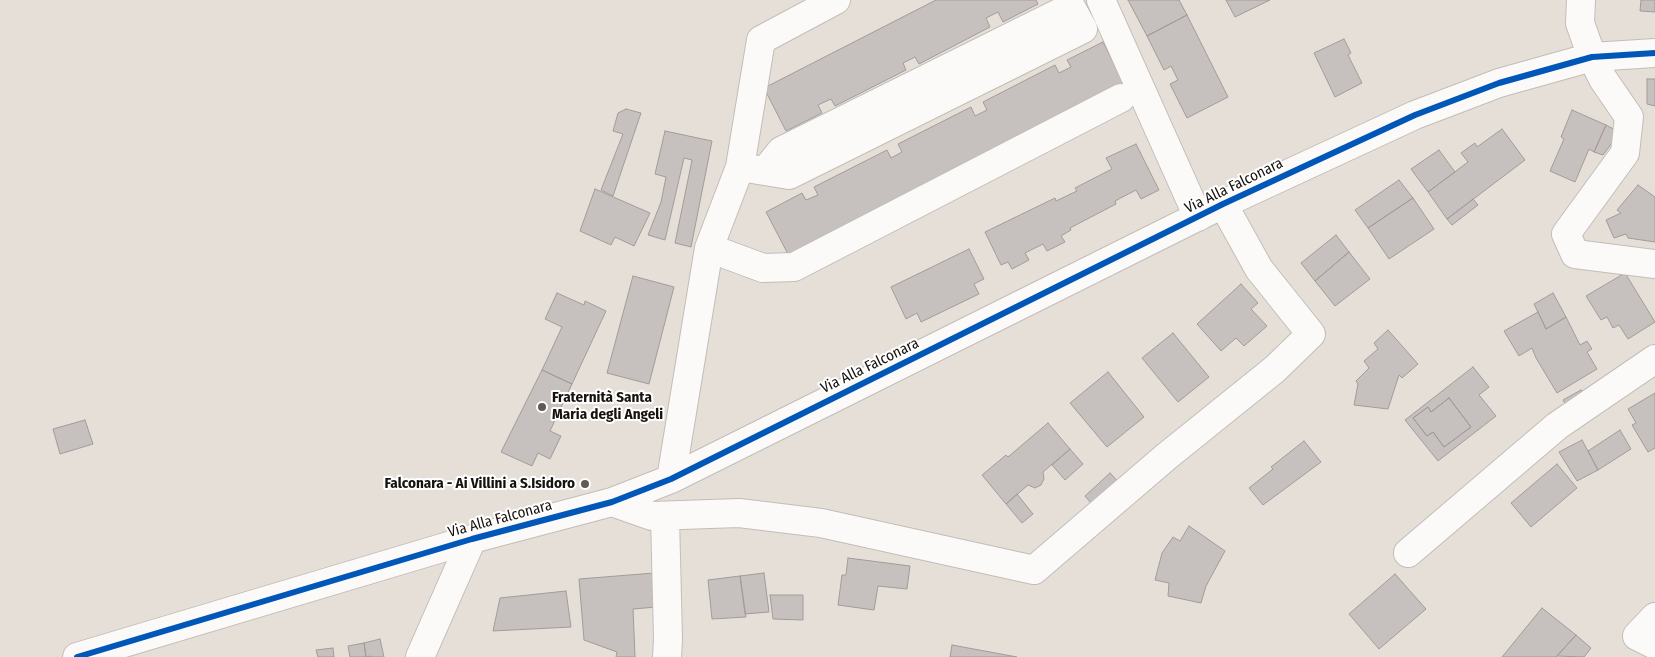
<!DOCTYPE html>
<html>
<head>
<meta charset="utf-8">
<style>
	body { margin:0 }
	canvas { display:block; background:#e6dfd8 }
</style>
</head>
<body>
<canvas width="1655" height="657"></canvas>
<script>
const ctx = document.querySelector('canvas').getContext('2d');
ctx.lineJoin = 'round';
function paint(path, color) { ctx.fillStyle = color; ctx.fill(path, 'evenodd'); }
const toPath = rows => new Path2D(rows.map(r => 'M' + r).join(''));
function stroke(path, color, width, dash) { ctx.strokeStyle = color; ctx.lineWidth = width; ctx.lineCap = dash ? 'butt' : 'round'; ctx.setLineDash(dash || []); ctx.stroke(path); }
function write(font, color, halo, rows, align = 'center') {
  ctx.font = font + ' "Fira Sans Condensed",sans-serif'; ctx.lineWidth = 4; ctx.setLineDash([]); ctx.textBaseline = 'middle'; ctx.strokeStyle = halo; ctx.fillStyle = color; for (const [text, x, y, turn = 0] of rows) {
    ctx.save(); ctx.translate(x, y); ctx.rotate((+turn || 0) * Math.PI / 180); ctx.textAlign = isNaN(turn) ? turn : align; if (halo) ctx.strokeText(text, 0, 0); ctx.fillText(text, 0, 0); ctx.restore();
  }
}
const building = toPath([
	[936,0,1036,0,1038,4,1003,22,998,12,986,18,990,27,919,64,915,57,903,63,906,70,835,106,831,99,818,105,822,113,786,131,764,88,936,0],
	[1128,0,1179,0,1187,15,1147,36,1128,0],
	[1226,0,1270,0,1235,17,1226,0],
	[1641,0,1655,0,1655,12,1640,11,1641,0],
	[1187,15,1228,97,1187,118,1170,84,1178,80,1171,66,1164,70,1147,36,1187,15],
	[1344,39,1351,53,1348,55,1362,83,1335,97,1314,53,1344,39],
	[1103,42,1125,86,789,256,766,212,802,193,806,200,818,195,814,187,887,150,891,158,902,152,898,144,971,107,975,116,987,110,983,102,1055,65,1059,73,1071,67,1067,60,1103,42],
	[1647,79,1655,79,1655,106,1647,104,1647,79],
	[626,109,641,113,613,196,601,190,623,134,613,131,618,113,626,109],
	[1572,110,1606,125,1594,152,1589,149,1575,182,1550,171,1564,139,1561,137,1572,110],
	[1606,125,1619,132,1612,143,1603,155,1594,152,1606,125],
	[1502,129,1525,160,1447,219,1428,192,1468,162,1461,153,1475,143,1477,147,1502,129],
	[665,131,712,141,691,247,675,243,692,160,684,158,665,240,648,235,661,202,666,177,655,174,665,131],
	[1136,144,1159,190,1141,199,1136,190,1115,201,1116,204,1070,228,1071,230,1061,236,1065,242,1047,251,1043,244,1025,253,1029,260,1012,269,1008,262,1001,265,985,232,1055,198,1056,201,1077,191,1075,188,1112,169,1106,158,1136,144],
	[1439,150,1455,172,1428,192,1411,169,1439,150],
	[1399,180,1413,198,1368,228,1355,210,1399,180],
	[1638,185,1655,197,1655,242,1628,238,1626,234,1614,238,1606,220,1621,213,1617,210,1638,185],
	[595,189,650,213,634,246,615,237,611,245,580,231,595,189],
	[1413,198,1434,229,1389,259,1368,228,1413,198],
	[1473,199,1478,205,1452,225,1447,219,1473,199],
	[1336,235,1349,252,1315,281,1301,263,1336,235],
	[969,249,984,279,974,284,979,294,921,322,917,313,906,319,891,287,969,249],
	[1349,252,1370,279,1335,306,1315,281,1349,252],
	[1625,273,1655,322,1628,339,1619,325,1613,328,1607,317,1601,320,1586,296,1625,273],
	[633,276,674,287,649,384,607,373,633,276],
	[1241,284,1258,303,1251,309,1267,326,1244,346,1236,338,1221,351,1197,324,1241,284],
	[557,293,584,305,585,301,606,311,572,384,542,370,562,327,545,319,557,293],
	[1553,293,1566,317,1546,329,1534,304,1553,293],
	[1538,312,1546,329,1566,317,1580,345,1587,341,1592,349,1587,352,1597,369,1557,393,1536,358,1532,348,1519,356,1504,331,1538,312],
	[1388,330,1418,364,1402,378,1399,375,1388,409,1354,405,1358,384,1356,381,1369,368,1364,361,1378,349,1374,343,1388,330],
	[1173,333,1209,377,1178,402,1142,358,1173,333],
	[1473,367,1489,387,1479,395,1496,416,1438,461,1405,420,1473,367],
	[1449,398,1471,427,1444,447,1433,432,1427,436,1413,418,1428,407,1431,412,1449,398],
	[542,370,572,384,550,431,561,436,550,459,538,453,532,466,501,452,542,370],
	[1108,372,1144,417,1107,447,1070,403,1108,372],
	[1581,390,1587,400,1570,411,1563,400,1581,390],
	[1655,393,1655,448,1648,452,1632,425,1636,423,1628,409,1655,393],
	[1449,398,1471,427,1444,447,1433,432,1427,436,1413,418,1428,407,1431,412,1449,398],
	[85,420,93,444,60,454,53,429,85,420],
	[1048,423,1070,449,1043,472,1044,479,1041,485,1035,488,1028,485,1006,504,982,475,1006,455,1008,457,1048,423],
	[1620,430,1631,449,1598,470,1588,451,1620,430],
	[1582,440,1598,470,1577,481,1559,452,1582,440],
	[1304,441,1321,462,1263,505,1249,488,1273,469,1271,467,1304,441],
	[1070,449,1083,464,1065,480,1052,465,1070,449],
	[1557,464,1577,488,1531,527,1511,503,1557,464],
	[1110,473,1122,486,1096,509,1085,496,1110,473],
	[1017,494,1033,514,1022,523,1006,504,1017,494],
	[1189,526,1225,551,1206,586,1201,603,1168,596,1169,583,1155,580,1162,553,1173,537,1180,541,1189,526],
	[848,558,910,566,907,589,878,586,874,610,838,605,842,575,846,575,848,558],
	[654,573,657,607,633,609,635,657,616,657,617,652,584,640,579,579,654,573],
	[764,573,769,612,745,614,740,576,764,573],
	[1395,574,1426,609,1379,649,1349,614,1395,574],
	[740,576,746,617,712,619,708,580,740,576],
	[566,591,571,627,493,631,500,598,566,591],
	[770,595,803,595,803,620,773,619,770,595],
	[1542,608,1576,635,1556,657,1502,657,1542,608],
	[1576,635,1591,648,1584,657,1557,656,1576,635],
	[380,639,384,657,371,657,371,656,366,657,364,643,380,639],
	[364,643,366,657,350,657,348,646,364,643],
	[952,645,1017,657,950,657,952,645],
	[333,648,334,657,318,657,316,650,333,648]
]);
const minor = toPath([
	[1101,0,1198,217],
	[1581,0,1580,23,1592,57,1603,79,1629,117,1625,153,1566,234,1575,254,1655,264],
	[740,167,789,175,1083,29,1071,7,781,151,765,171],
	[709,248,763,268,794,267,1121,98],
	[671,479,709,248,740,167,761,40,836,0],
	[612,502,652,516,739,513,821,523,1034,570,1167,456,1275,369,1311,334,1259,269,1223,204],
	[665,516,668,639,667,657],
	[1408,553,1557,426,1655,359],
	[1655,617,1637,636,1655,645],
	[77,657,472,539,612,502,671,479,1223,204,1415,115,1499,83,1592,57,1655,53],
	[420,657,472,539]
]);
const cycleway = toPath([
	[77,657,472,539,612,502,671,479,1223,204,1415,115,1499,83,1592,57,1655,53]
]);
const markers = [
	[542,407,5,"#5f5a55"],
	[585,484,5,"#5f5a55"]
];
const streetNames = [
	["Via Alla Falconara",1234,186,-26],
	["Via Alla Falconara",870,366,-26],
	["Via Alla Falconara",500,519,-15]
];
const poiNames = [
	["Fraternità Santa",552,398],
	["Maria degli Angeli",552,415],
	["Falconara - Ai Villini a S.Isidoro",575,484,"right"]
];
paint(building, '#c6c0be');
stroke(building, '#a29b99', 1);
stroke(minor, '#c3bdb8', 30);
stroke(minor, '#fbfaf9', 28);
stroke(cycleway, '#0057b8', 6);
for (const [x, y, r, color] of markers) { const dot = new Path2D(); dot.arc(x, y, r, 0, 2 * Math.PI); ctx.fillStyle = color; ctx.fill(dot); stroke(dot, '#fff', 2); }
write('15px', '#16120e', '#fff', streetNames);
write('bold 15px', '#16120e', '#fff', poiNames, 'left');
</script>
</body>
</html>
